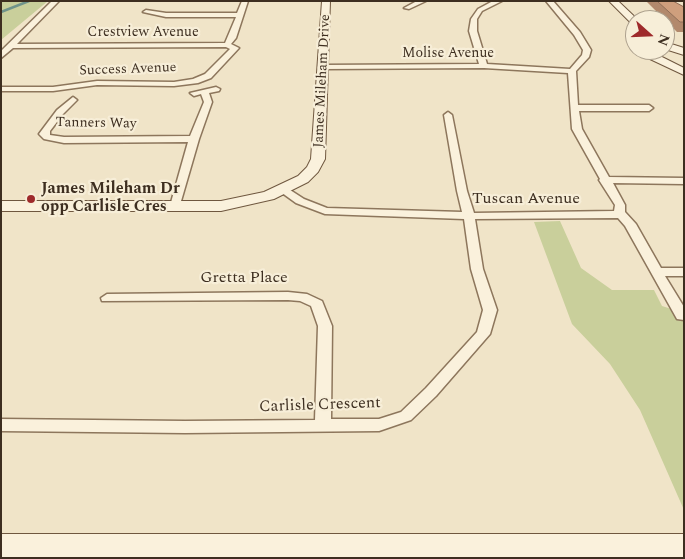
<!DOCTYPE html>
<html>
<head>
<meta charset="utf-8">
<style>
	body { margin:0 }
	#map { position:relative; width:685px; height:559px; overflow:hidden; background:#f0e4c8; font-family:Spectral,serif }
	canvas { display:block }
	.frame { position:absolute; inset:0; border:2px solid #3d2e20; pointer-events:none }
	.north { position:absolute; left:625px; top:10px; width:50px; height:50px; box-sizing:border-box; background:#f7eed8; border:1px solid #ada18e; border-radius:50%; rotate:110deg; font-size:14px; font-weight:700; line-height:20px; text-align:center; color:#3d2e20 }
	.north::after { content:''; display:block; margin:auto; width:18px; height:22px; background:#9e2a2b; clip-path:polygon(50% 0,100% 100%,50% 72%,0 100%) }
</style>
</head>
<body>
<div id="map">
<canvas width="685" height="559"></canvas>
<div class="frame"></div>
<div class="north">N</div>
</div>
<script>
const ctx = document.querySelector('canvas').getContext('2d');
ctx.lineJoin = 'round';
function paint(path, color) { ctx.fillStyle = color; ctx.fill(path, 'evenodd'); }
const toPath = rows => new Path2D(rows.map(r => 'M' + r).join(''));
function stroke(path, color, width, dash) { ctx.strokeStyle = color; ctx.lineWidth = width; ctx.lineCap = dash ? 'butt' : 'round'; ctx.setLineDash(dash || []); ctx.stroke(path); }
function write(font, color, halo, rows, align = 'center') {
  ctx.font = font + ' Spectral,serif'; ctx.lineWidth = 4.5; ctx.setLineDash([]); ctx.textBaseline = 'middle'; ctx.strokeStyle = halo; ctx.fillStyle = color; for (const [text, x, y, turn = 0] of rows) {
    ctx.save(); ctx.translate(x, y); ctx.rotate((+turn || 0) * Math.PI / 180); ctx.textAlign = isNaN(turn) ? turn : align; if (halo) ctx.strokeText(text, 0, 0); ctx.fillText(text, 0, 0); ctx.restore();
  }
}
const green = toPath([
	[1,1,48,1,1,40],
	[560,221,581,268,612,290,654,290,662,306,684,313,684,510,640,410,610,364,572,324,534,222]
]);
const stream = toPath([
	[1,12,29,1]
]);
const street = toPath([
	[52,1,59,1,17,44,225,43,236,17,166,17,143,12,146,10,166,13,237,13,242,1,248,1,236,38,231,44,239,48,211,78,198,83,174,86,97,85,53,91,1,91,1,87,53,87,97,81,174,82,193,79,205,74,230,49,226,47,13,48,1,58,1,51,52,1],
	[417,1,426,1,409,9,404,8,417,1],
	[493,1,502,1,482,11,477,19,477,31,487,64,570,69,582,55,583,50,574,35,546,1,553,1,580,32,591,50,589,57,576,71,578,105,649,105,653,108,649,111,579,111,582,129,609,177,684,178,684,184,613,183,625,205,625,212,636,224,661,268,684,268,684,276,665,276,684,307,684,320,677,319,625,226,618,218,475,219,483,269,497,310,490,334,436,396,411,420,379,431,185,433,1,431,1,419,185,421,315,420,318,326,311,306,300,301,288,300,102,301,101,298,107,294,288,292,307,294,322,301,332,326,331,419,379,419,401,412,426,388,477,332,483,310,471,269,464,219,325,214,296,203,278,190,283,187,287,188,304,199,327,208,462,212,457,191,444,115,448,112,452,115,467,191,474,213,614,211,615,205,599,180,600,179,572,129,568,73,484,68,324,69,320,67,324,65,479,64,469,31,471,19,478,9,493,1],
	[216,87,220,89,219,91,209,93,212,102,199,139,179,208,175,209,170,206,188,142,64,143,44,139,39,134,57,110,73,97,77,100,63,114,50,131,50,135,64,137,190,136,204,102,201,94,194,96,190,93,216,87]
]);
const secondary = toPath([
	[322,1,330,1,325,159,318,172,308,182,274,199,221,211,1,211,1,201,221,201,264,192,298,176,307,167,311,159,322,1],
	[609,1,618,1,638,20,635,20,635,25,632,24,609,1],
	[665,42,684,48,684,55,665,49,665,42],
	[647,50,657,50,656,53,658,55,684,68,684,75,650,59,645,53,647,50],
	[1,534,684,534,684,558,1,558,1,534]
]);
const wall = toPath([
	[646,1,673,1,684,7,684,32,677,32]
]);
const building = toPath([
	[657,1,673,1,684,7,684,22,680,22,657,1]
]);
const markers = [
	[31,199,5,"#9e2a2b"]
];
const farStreetnames = [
	["Crestview Avenue",143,33],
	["Molise Avenue",448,54],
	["Success Avenue",128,70,-2],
	["James Mileham Drive",323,81,-87],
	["Tanners Way",96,124,1]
];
const poiNames = [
	["James Mileham Dr",41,190],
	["opp Carlisle Cres",41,208]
];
const streetNames = [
	["Tuscan Avenue",526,200],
	["Gretta Place",244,279],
	["Carlisle Crescent",320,406,-2]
];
paint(green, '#c9cf9b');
stroke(stream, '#6f938a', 2.5);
stroke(street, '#8d765c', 3);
stroke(secondary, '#6f573f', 2);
paint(street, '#faf1dc');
paint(secondary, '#faf1dc');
paint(wall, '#b2896c');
paint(building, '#cf9f7d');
stroke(building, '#916f58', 1);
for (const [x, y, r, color] of markers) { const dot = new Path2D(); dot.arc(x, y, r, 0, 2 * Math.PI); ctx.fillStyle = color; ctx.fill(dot); stroke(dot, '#f7eed8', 2); }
write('14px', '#3d2e20', '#f7eed8', farStreetnames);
write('bold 16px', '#3d2e20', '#f7eed8', poiNames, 'left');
write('16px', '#3d2e20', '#f7eed8', streetNames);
</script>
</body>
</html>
